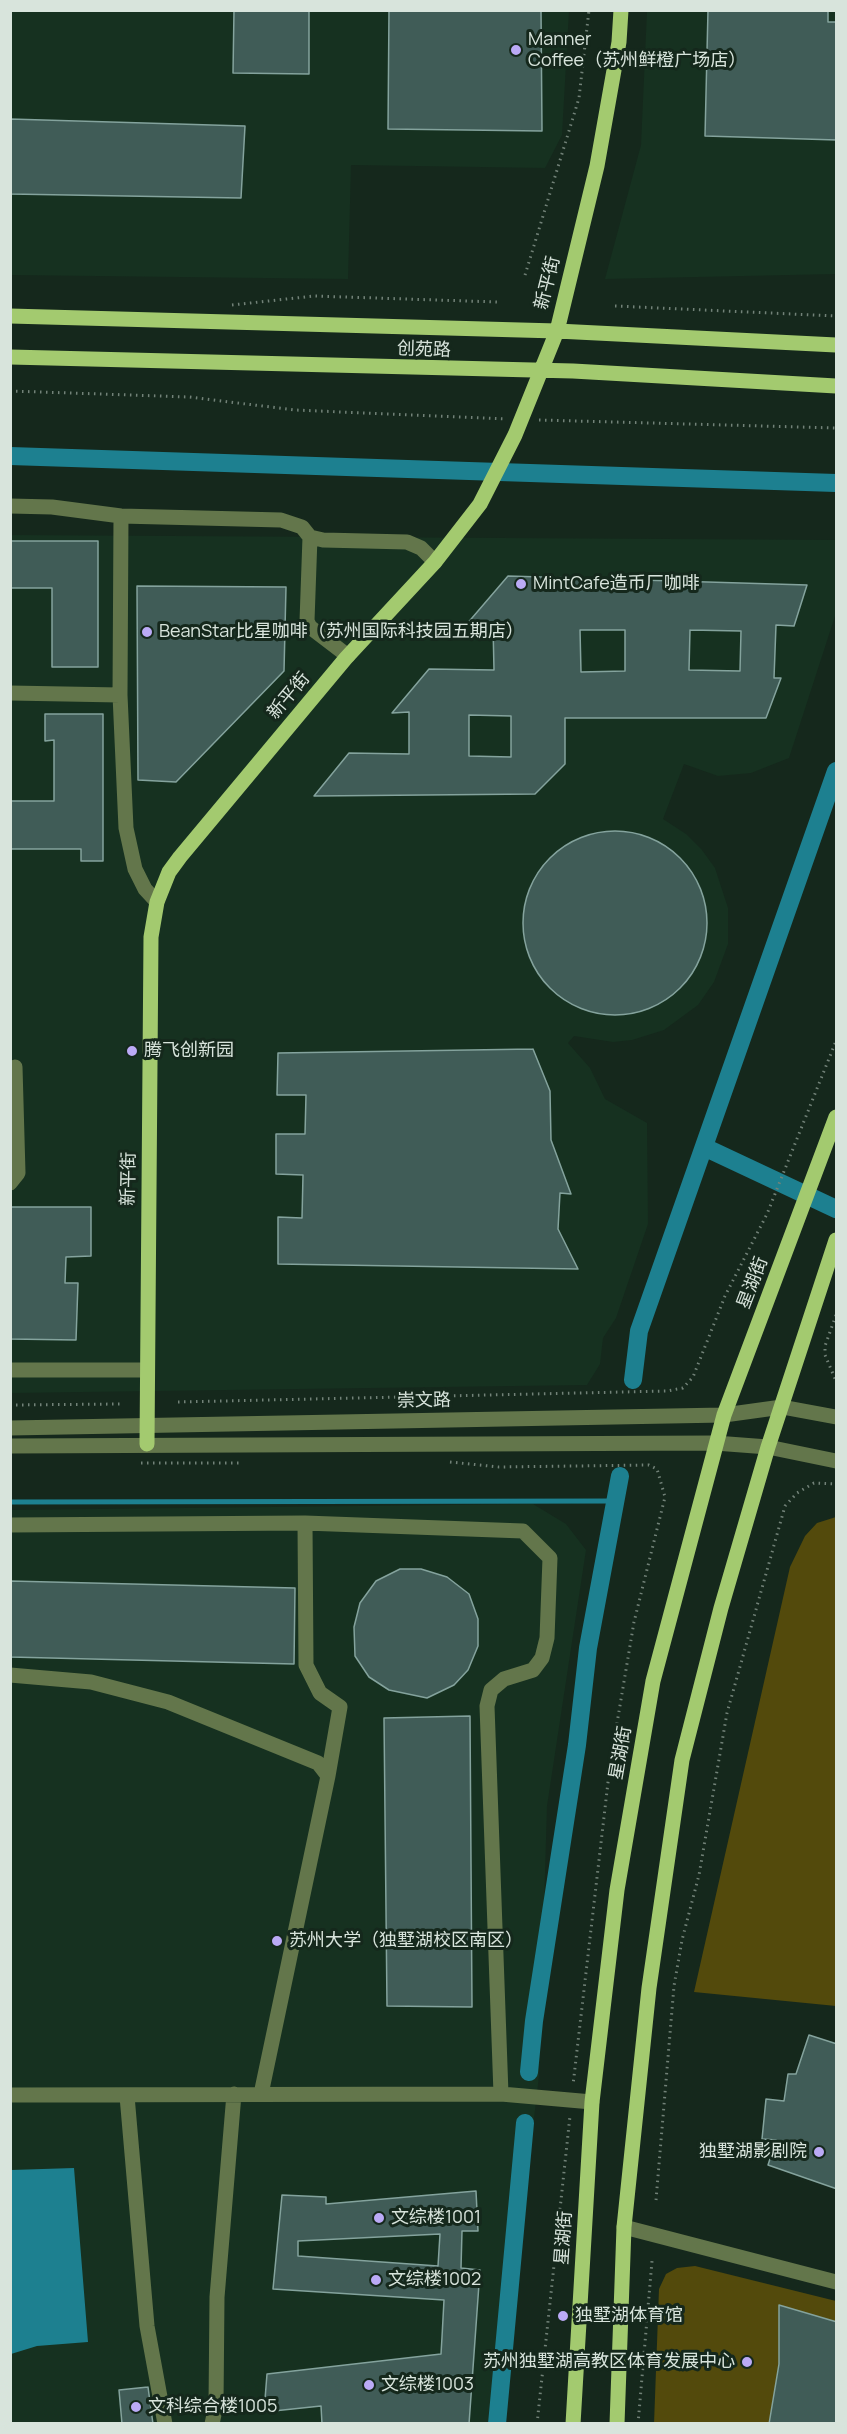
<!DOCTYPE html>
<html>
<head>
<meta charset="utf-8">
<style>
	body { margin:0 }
	#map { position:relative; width:847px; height:2434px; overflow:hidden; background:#15281c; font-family:Manrope,sans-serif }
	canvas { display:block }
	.frame { position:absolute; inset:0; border:12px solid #d8e4dc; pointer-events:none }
</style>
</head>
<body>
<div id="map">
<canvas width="847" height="2434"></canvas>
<div class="frame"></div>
</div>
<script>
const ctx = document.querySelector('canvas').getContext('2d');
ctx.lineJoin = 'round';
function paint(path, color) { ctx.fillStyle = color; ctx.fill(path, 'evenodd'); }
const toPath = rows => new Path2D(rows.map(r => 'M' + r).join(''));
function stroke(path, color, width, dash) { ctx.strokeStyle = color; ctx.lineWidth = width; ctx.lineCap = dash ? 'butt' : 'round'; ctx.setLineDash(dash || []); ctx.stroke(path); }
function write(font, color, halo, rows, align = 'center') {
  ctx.font = font + ' Manrope,"Noto Sans SC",sans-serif'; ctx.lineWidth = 6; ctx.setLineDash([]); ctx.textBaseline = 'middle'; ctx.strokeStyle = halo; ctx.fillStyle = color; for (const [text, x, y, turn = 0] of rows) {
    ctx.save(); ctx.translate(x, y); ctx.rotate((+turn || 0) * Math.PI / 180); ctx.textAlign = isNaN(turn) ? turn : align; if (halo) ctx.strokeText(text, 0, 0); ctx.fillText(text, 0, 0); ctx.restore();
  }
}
const built = toPath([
	[11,11,569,11,562,135,545,168,351,165,348,279,11,275],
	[647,11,836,11,836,274,605,279,641,145],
	[10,535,836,540,836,613,789,758,751,773,718,776,684,764,663,819,686,834,702,850,715,868,728,908,728,944,714,982,698,1005,664,1030,632,1040,613,1042,574,1036,568,1043,590,1068,605,1099,647,1123,648,1224,616,1318,603,1338,600,1364,587,1385,11,1393],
	[533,1504,566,1524,586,1550,547,1806,539,2076,498,2423,11,2423,10,1510]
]);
const green = toPath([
	[836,1517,836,2006,694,1992,790,1567,805,1536,817,1523],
	[695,2266,836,2301,836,2423,654,2424,659,2289,666,2274,677,2268]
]);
const water = toPath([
	[74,2168,88,2342,37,2346,11,2354,11,2170]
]);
const stream = toPath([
	[10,1502,617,1501]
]);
const canal = toPath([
	[10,456,836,483],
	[704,1147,836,1209],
	[633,1380,639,1331,836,771],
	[529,2072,534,2021,577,1745,588,1648,620,1476],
	[497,2424,525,2123]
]);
const building = toPath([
	[234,10,309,10,309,74,233,73,234,10],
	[389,10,541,10,542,131,388,129,389,10],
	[708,10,828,10,828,22,837,22,837,140,705,136,708,10],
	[10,119,245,126,241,198,10,194,10,119],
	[10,541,98,541,98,667,52,667,52,588,10,588,10,541],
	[508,576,807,585,794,626,776,625,774,678,781,678,766,718,565,718,565,764,535,794,314,796,349,753,409,754,409,712,392,713,429,669,494,670,493,626,466,625,508,576],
	[580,630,625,630,625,671,581,672,580,630],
	[690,630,741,631,740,671,689,670,690,630],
	[469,715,511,716,511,757,469,756,469,715],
	[137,586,286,587,284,671,176,782,138,780,137,586],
	[45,714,103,714,103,861,81,861,81,849,10,849,10,801,54,801,54,740,45,741,45,714],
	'523 923a92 92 0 1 1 184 0a92 92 0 1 1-184 0Z',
	[533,1049,550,1091,551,1140,571,1194,560,1193,558,1229,578,1269,278,1264,278,1217,302,1218,303,1175,276,1174,276,1134,305,1134,306,1095,277,1095,278,1053,533,1049],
	[10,1207,91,1207,91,1256,66,1257,65,1283,78,1283,76,1340,10,1339,10,1207],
	[400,1569,421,1569,447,1577,469,1594,478,1619,478,1646,468,1670,454,1685,427,1698,389,1690,369,1677,355,1656,354,1627,360,1603,376,1581,400,1569],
	[10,1581,295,1588,294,1664,10,1657,10,1581],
	[470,1716,472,2007,387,2006,384,1718,470,1716],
	[809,2035,837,2044,837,2189,768,2165,776,2140,762,2139,766,2099,784,2101,788,2074,796,2074,809,2035],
	[476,2191,478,2231,462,2231,461,2268,480,2270,469,2424,322,2424,321,2406,264,2412,267,2374,441,2354,442,2337,444,2300,273,2289,282,2195,326,2197,326,2204,476,2191],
	[440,2234,438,2266,298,2256,298,2241,440,2234],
	[779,2305,837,2322,837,2424,769,2424,779,2364,779,2305],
	[148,2387,153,2424,122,2424,119,2390,148,2387]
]);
const path = toPath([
	[525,275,579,98,589,10],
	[232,305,314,296,497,302],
	[615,306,836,316],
	[10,391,189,397,295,410,506,419],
	[539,420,836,428],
	[836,1315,825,1346,825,1355,836,1381],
	[178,1402,667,1391,683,1388,693,1377,725,1296,767,1214,836,1041],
	[10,1405,120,1404],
	[450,1462,499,1467,649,1465,657,1469,665,1497,634,1622,610,1765,573,2085],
	[141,1463,243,1463],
	[656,2200,674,1986,682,1940,699,1875,727,1713,785,1506,797,1493,814,1483,836,1484],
	[537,2424,570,2116],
	[638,2424,652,2261]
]);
const minor = toPath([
	[10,506,52,507,121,516,281,520,302,527,310,537,323,540,407,542,421,548,435,562],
	[121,516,120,695,126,828,135,869,145,889,157,902],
	[310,537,307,621,310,627,348,656],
	[10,693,120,695],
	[10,1183,18,1173,15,1067],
	[10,1370,147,1370],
	[10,1428,724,1415,782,1407,836,1417],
	[10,1446,715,1443,768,1447,836,1461],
	[305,1523,306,1665,320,1693,340,1707,328,1776],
	[10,1525,305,1523,523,1531,550,1558,547,1638,542,1658,533,1670,504,1679,491,1690,487,1706,501,2094],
	[10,1675,91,1682,168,1702,318,1763,328,1776,261,2094],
	[10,2095,501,2094,592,2102],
	[127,2096,147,2326,165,2424],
	[624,2227,836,2282],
	[212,2424,216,2405,217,2297,234,2094]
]);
const major = toPath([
	[10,316,557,331,836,345],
	[10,357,573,371,836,386],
	[147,1444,151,937,157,902,169,872,180,857,346,658,435,562,480,504,515,435,557,331,597,166,619,42,621,10],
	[573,2424,592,2102,617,1890,653,1681,724,1415,836,1117],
	[617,2424,624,2227,649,1988,682,1760,721,1608,768,1447,836,1240]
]);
const markers = [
	[516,50,6,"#bbaaf6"],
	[521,584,6,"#bbaaf6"],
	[147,632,6,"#bbaaf6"],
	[132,1051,6,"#bbaaf6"],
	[277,1941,6,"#bbaaf6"],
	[819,2152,6,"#bbaaf6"],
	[379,2218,6,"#bbaaf6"],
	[376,2280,6,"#bbaaf6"],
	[563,2316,6,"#bbaaf6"],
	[747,2362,6,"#bbaaf6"],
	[369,2385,6,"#bbaaf6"],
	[136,2407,6,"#bbaaf6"]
];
const poiNames = [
	["Manner",528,40],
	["Coffee（苏州鲜橙广场店）",528,61],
	["MintCafe造币厂咖啡",533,584],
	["BeanStar比星咖啡（苏州国际科技园五期店）",159,632],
	["腾飞创新园",144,1051],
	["苏州大学（独墅湖校区南区）",289,1941],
	["独墅湖影剧院",807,2152,"right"],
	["文综楼1001",391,2218],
	["文综楼1002",388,2280],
	["独墅湖体育馆",575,2316],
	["苏州独墅湖高教区体育发展中心",735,2362,"right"],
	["文综楼1003",381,2385],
	["文科综合楼1005",148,2407]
];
const streetNames = [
	["新平街",548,283,-76],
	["创苑路",424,350,2],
	["新平街",289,696,-50],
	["新平街",129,1179,-89],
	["星湖街",753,1283,-69],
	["崇文路",424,1401,-1],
	["星湖街",621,1753,-80],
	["星湖街",564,2238,-86]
];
paint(built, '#163120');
paint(green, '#534a0c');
paint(water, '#1d8090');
stroke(stream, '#1d8090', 5);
stroke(canal, '#1d8090', 18);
paint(building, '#405c57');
stroke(building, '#84a39d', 1.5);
stroke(path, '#728278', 3, [1.5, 4.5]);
stroke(minor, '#63764b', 15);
stroke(major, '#a3ca6f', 15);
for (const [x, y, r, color] of markers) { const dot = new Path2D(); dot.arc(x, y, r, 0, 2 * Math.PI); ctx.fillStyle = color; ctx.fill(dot); stroke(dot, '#15281c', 2); }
write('18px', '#d8e4dc', '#15281c', poiNames, 'left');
write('18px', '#d8e4dc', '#15281c', streetNames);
</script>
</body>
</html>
